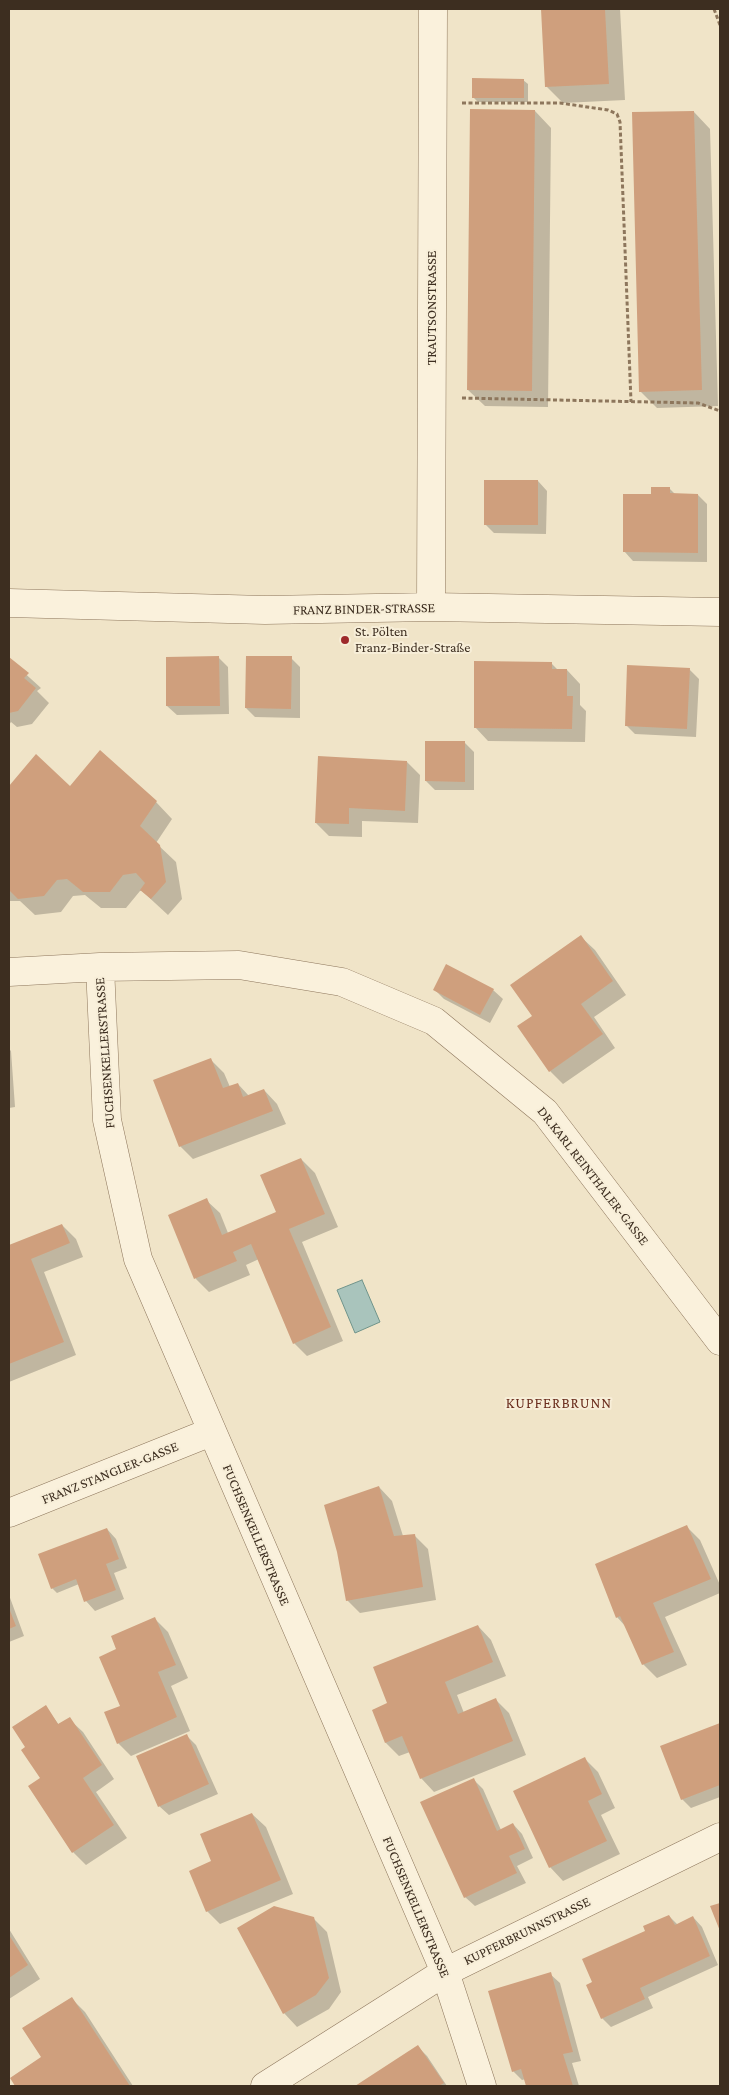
<!DOCTYPE html>
<html>
<head>
<meta charset="utf-8">
<style>
	body { margin:0 }
	#map { position:relative; width:729px; height:2095px; overflow:hidden; background:#f0e4c8; font-family:"Crimson Pro",serif }
	canvas { display:block }
	.frame { position:absolute; inset:0; border:10px solid #3d2e20; pointer-events:none }
</style>
</head>
<body>
<div id="map">
<canvas width="729" height="2095"></canvas>
<div class="frame"></div>
</div>
<script>
const ctx = document.querySelector('canvas').getContext('2d');
ctx.lineJoin = 'round';
function paint(path, color) { ctx.fillStyle = color; ctx.fill(path, 'evenodd'); }
const toPath = rows => new Path2D(rows.map(r => 'M' + r).join(''));
function stroke(path, color, width, dash) { ctx.strokeStyle = color; ctx.lineWidth = width; ctx.lineCap = dash ? 'butt' : 'round'; ctx.setLineDash(dash || []); ctx.stroke(path); }
function write(font, color, halo, rows, align = 'center') {
  ctx.font = font + ' "Crimson Pro",serif'; ctx.lineWidth = 4; ctx.setLineDash([]); ctx.textBaseline = 'middle'; ctx.strokeStyle = halo; ctx.fillStyle = color; for (const [text, x, y, turn = 0] of rows) {
    ctx.save(); ctx.translate(x, y); ctx.rotate((+turn || 0) * Math.PI / 180); ctx.textAlign = isNaN(turn) ? turn : align; if (halo) ctx.strokeText(text, 0, 0); ctx.fillText(text, 0, 0); ctx.restore();
  }
}
const water = toPath([
	[362,1280,380,1322,355,1333,337,1290,362,1280]
]);
const shadow = toPath([
	[542,9,620,9,625,100,563,103,546,86],
	[523,80,528,84,528,102,478,102,473,97],
	[535,111,551,128,548,407,485,406,468,390],
	[694,112,710,129,718,406,657,408,640,391],
	[538,481,547,491,546,534,494,533,485,524],
	[669,488,676,495,698,495,707,504,707,562,633,561,624,551,653,496],
	[219,658,228,667,229,714,177,715,167,706],
	[291,658,300,667,300,718,255,717,246,708],
	[9,659,41,688,37,691,49,703,32,724,17,727,11,722,9,725],
	[552,664,558,670,567,670,580,684,580,705,586,711,585,742,488,741,475,727],
	[689,669,699,679,696,737,635,734,626,725],
	[465,743,474,752,474,790,435,790,426,781],
	[36,756,70,788,156,802,172,819,156,843,176,862,182,899,168,915,142,891,140,891,126,908,101,908,85,895,73,896,61,912,35,915,20,901,9,901,9,788],
	[407,762,420,775,418,823,362,821,362,837,329,836,316,823],
	[581,937,595,950,626,995,594,1017,615,1048,563,1084,550,1071,533,1016],
	[435,990,493,990,503,999,490,1023,444,999],
	[9,1049,11,1051,15,1107,9,1108],
	[211,1060,224,1073,230,1087,238,1084,249,1096,264,1090,277,1104,286,1124,193,1159,180,1146],
	[301,1159,315,1173,338,1227,302,1242,343,1341,307,1356,294,1343,259,1259,246,1265,250,1275,209,1292,196,1279,169,1216,206,1200,220,1213,228,1233,277,1213],
	[62,1225,76,1239,83,1257,44,1272,76,1355,9,1382,9,1246],
	[379,1487,392,1501,403,1536,414,1535,428,1549,436,1600,360,1613,347,1600],
	[686,1526,700,1540,720,1585,720,1593,665,1617,687,1665,657,1678,643,1664,626,1627,617,1617],
	[107,1529,116,1539,127,1568,114,1573,124,1599,95,1611,86,1601,79,1584,57,1593,52,1588],
	[9,1595,24,1636,9,1642],
	[155,1619,168,1632,188,1678,171,1686,190,1731,131,1756,118,1743,121,1706,118,1650],
	[478,1626,491,1640,506,1676,457,1695,464,1713,496,1700,509,1713,526,1755,434,1792,421,1778,410,1752,399,1756,386,1743,373,1710,389,1704],
	[46,1707,59,1725,69,1719,83,1732,114,1779,96,1792,127,1838,86,1865,73,1852,27,1747],
	[720,1724,720,1797,691,1808,682,1799,661,1747],
	[187,1736,196,1745,218,1794,169,1815,159,1806],
	[585,1759,598,1772,615,1808,601,1815,620,1854,563,1881,550,1867],
	[474,1780,483,1789,501,1830,513,1824,522,1834,533,1858,517,1866,526,1883,475,1906,465,1897],
	[252,1814,266,1827,293,1894,220,1924,207,1911,213,1862],
	[669,1916,678,1925,693,1917,702,1927,718,1965,648,1997,653,2008,611,2027,602,2018,594,1983,647,1932],
	[313,1918,327,1932,341,1992,329,2009,297,2027,284,2013],
	[9,1929,40,1979,9,1999],
	[550,1974,560,1983,581,2061,572,2063,579,2086,528,2086,526,2079,522,2080,513,2071],
	[71,1998,85,2012,133,2086,17,2086,11,2078,43,2057],
	[418,2047,427,2056,447,2086,358,2086]
]);
const building = toPath([
	[541,9,605,9,609,84,545,87],
	[472,78,524,79,524,98,472,98],
	[470,109,535,110,532,391,467,390],
	[694,111,702,390,639,392,632,112],
	[484,480,538,480,538,525,484,525],
	[651,487,670,487,670,493,698,494,698,553,623,552,623,494,651,494],
	[219,656,220,706,166,706,166,657],
	[246,656,292,656,291,709,245,708],
	[9,657,29,673,24,678,36,688,18,711,9,713],
	[474,661,552,662,552,669,567,669,567,696,573,696,572,729,474,728],
	[627,665,690,668,687,729,625,726],
	[425,741,465,741,465,782,425,781],
	[100,750,157,801,140,826,160,845,166,882,151,899,140,890,145,883,136,873,123,875,110,892,83,892,67,879,57,880,44,896,18,899,9,890,9,786,36,754,70,786],
	[318,756,407,761,405,811,349,808,349,824,315,823],
	[581,935,613,981,581,1004,603,1034,549,1072,517,1026,532,1016,510,985],
	[446,964,494,989,480,1015,433,990],
	[211,1058,223,1088,238,1083,243,1097,264,1089,273,1111,179,1147,153,1080],
	[301,1158,325,1214,289,1229,331,1327,293,1344,251,1244,233,1252,237,1261,194,1279,168,1215,207,1198,222,1235,276,1212,260,1175],
	[62,1224,70,1243,31,1259,64,1342,9,1364,9,1245],
	[379,1486,394,1536,415,1534,423,1587,346,1601,337,1552,324,1505],
	[687,1525,711,1579,653,1603,674,1652,642,1665,620,1616,616,1618,595,1564],
	[107,1528,119,1559,106,1564,116,1590,84,1602,76,1579,51,1589,38,1554],
	[9,1608,16,1626,9,1629],
	[155,1617,176,1665,158,1672,177,1717,117,1744,104,1712,120,1706,99,1657,116,1649,111,1636],
	[478,1625,493,1662,445,1682,458,1714,496,1698,513,1741,420,1779,402,1736,385,1743,372,1710,387,1703,373,1667],
	[46,1705,58,1724,70,1717,102,1765,83,1778,114,1825,72,1853,28,1786,40,1778,21,1750,25,1747,12,1727],
	[720,1723,720,1785,681,1800,660,1746],
	[187,1734,209,1784,158,1807,136,1756],
	[585,1757,602,1794,588,1801,607,1841,549,1868,513,1791],
	[474,1778,497,1831,513,1823,525,1849,509,1856,517,1873,464,1898,420,1802],
	[252,1813,281,1880,206,1912,189,1871,211,1861,200,1834],
	[720,1903,720,1931,710,1906],
	[274,1906,314,1917,329,1978,316,1995,283,2014,237,1928],
	[669,1915,675,1925,693,1916,710,1956,640,1988,645,1999,601,2019,586,1985,592,1982,582,1959,645,1931,643,1926],
	[9,1935,28,1965,9,1978],
	[551,1972,573,2052,563,2054,573,2086,526,2086,521,2069,512,2072,488,1991],
	[72,1997,130,2086,15,2086,10,2078,41,2057,22,2028],
	[418,2045,444,2083,439,2086,355,2086]
]);
const path = toPath([
	[714,9,720,25],
	[462,103,560,103,608,110,617,114,620,122,631,402],
	[462,398,698,403,720,411]
]);
const minor = toPath([
	[9,603,265,610,431,607,720,612],
	[431,607,433,9],
	[100,967,107,1120,138,1259,445,1972,482,2086],
	[9,972,100,967,239,965,342,982,434,1021,545,1112,720,1341],
	[9,1513,211,1432],
	[265,2086,445,1972,720,1837]
]);
const markers = [
	[345,640,5,"#9e2a2b"]
];
const streetNames = [
	["TRAUTSONSTRASSE",432,308,-90],
	["FRANZ BINDER-STRASSE",364,609,-1],
	["FUCHSENKELLERSTRASSE",105,1053,-94],
	["DR.KARL REINTHALER-GASSE",593,1176,52],
	["FRANZ STANGLER-GASSE",110,1473,-22],
	["FUCHSENKELLERSTRASSE",256,1535,67],
	["FUCHSENKELLERSTRASSE",416,1907,67],
	["KUPFERBRUNNSTRASSE",527,1931,-26]
];
const poiNames = [
	["St. Pölten",355,632],
	["Franz-Binder-Straße",355,648]
];
const neighbourhoodNames = [
	["KUPFERBRUNN",559,1403]
];
paint(water, '#a9c4bc');
stroke(water, '#6f938a', 1);
paint(shadow, '#0003');
paint(building, '#cf9f7d');
stroke(minor, '#8d765c', 29);
stroke(path, '#8d765c', 3, [4, 2.5]);
stroke(minor, '#faf1dc', 28);
for (const [x, y, r, color] of markers) { const dot = new Path2D(); dot.arc(x, y, r, 0, 2 * Math.PI); ctx.fillStyle = color; ctx.fill(dot); stroke(dot, '#f7eed8', 2); }
write('14px', '#3d2e20', '#f7eed8', streetNames);
write('14px', '#3d2e20', '#f7eed8', poiNames, 'left');
ctx.letterSpacing = '1px';
write('15px', '#6b2e1e', '#f7eed8', neighbourhoodNames);
ctx.letterSpacing = '0px';
</script>
</body>
</html>
